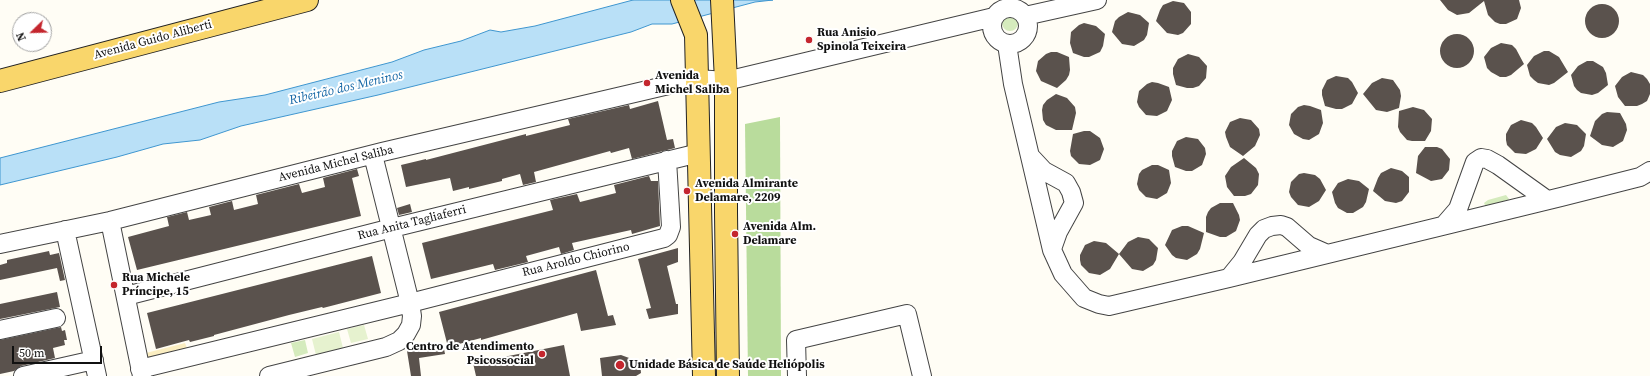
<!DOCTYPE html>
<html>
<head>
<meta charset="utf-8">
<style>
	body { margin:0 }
	#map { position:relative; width:1650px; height:376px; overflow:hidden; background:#fffdf5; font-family:"Source Serif 4",serif }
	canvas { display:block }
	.north { position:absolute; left:12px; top:12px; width:40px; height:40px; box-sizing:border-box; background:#fff; border:1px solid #a0a0a0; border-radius:50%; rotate:247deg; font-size:11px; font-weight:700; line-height:16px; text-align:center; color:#111 }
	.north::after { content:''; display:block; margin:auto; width:14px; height:18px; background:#c4262e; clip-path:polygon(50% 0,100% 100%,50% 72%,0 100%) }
	.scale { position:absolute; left:12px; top:346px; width:90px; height:18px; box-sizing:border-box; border:2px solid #111; border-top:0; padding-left:5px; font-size:12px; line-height:14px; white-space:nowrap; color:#111; -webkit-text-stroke:3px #fff; paint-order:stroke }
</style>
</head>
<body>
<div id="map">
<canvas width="1650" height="376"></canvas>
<div class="north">N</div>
<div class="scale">50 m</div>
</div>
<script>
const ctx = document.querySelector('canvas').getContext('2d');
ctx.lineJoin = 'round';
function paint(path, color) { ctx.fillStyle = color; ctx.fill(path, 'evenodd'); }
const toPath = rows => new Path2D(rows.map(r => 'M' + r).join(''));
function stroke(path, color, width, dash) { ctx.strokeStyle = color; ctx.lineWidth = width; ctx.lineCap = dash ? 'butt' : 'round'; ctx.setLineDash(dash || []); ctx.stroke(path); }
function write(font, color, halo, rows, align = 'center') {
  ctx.font = font + ' "Source Serif 4",serif'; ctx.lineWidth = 4; ctx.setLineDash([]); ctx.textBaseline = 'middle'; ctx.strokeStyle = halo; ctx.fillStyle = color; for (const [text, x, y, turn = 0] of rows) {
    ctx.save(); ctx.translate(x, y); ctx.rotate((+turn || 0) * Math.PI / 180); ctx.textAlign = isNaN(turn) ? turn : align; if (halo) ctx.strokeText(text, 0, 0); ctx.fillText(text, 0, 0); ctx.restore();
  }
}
const green = toPath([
	'1002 23a8 8 0 1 1 16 0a8 8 0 1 1-16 0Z',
	[1506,195,1509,199,1507,203,1487,209,1484,203,1488,200],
	[305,340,308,353,295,357,291,343]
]);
const forest = toPath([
	[780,117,781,376,748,376,745,124]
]);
const sand = toPath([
	[185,343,188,351,148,361,146,353]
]);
const pitch = toPath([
	[364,325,368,339,351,343,347,329],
	[339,332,343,348,316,355,312,339]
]);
const water = toPath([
	[633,0,773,0,755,2,672,24,652,24,631,32,378,95,241,126,200,140,163,144,117,157,0,185,0,158,219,102,265,95,392,62,424,50,461,41,490,30,501,32,535,26,633,0]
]);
const building = toPath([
	[1440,0,1519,0,1521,8,1517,19,1506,24,1500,24,1495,22,1488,15,1484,1,1469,13,1457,15,1448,10],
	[1173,1,1184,3,1191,12,1191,24,1183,33,1178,35,1167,33,1156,21,1160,10,1163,5],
	'1585 21a17 17 0 1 1 34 0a17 17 0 1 1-34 0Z',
	[1128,12,1140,15,1149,23,1147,35,1144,40,1134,46,1122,44,1112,32,1115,21,1119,17],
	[1084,23,1096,26,1105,34,1103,46,1100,52,1089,57,1084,57,1073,53,1070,43,1071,32,1079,25],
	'1440 51a17 17 0 1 1 34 0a17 17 0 1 1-34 0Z',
	[1501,43,1512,45,1516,49,1524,64,1511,75,1506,77,1500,77,1491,72,1487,68,1484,57,1491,48],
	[1544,51,1549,51,1559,57,1568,72,1554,83,1549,85,1538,83,1534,80,1530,76,1527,65,1534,56],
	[1051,52,1057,52,1069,57,1070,70,1069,75,1066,80,1057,88,1041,81,1036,71,1038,61,1046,54],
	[1188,54,1199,57,1207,66,1206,78,1199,86,1193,88,1187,88,1176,85,1173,74,1173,68,1178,59],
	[1587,61,1593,61,1603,67,1606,73,1608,85,1598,93,1592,95,1581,93,1577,90,1574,86,1571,75,1578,66],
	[1631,72,1643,75,1647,79,1650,84,1650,94,1647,101,1642,104,1637,106,1625,106,1618,97,1615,86,1622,77],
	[1336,76,1348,78,1352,82,1358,93,1352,104,1342,109,1336,109,1325,106,1322,95,1322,90,1327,80],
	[1382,78,1393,80,1400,90,1401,96,1399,108,1387,112,1376,110,1363,94,1372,83],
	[1152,82,1158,83,1169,87,1172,100,1167,111,1157,116,1146,115,1139,107,1137,102,1139,91,1147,84],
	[1056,94,1067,98,1075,107,1076,113,1072,130,1056,130,1046,125,1043,120,1042,110,1043,105,1047,100],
	[658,101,667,140,673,139,675,148,632,159,629,148,611,153,610,151,534,172,536,182,523,185,520,174,502,179,502,181,469,189,469,187,453,191,450,178,406,187,401,165,426,159,426,160,526,134,526,136,570,125,568,119,629,105,630,109],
	[1304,105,1310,106,1321,110,1323,123,1319,134,1309,140,1303,139,1294,134,1289,125,1291,114,1298,107],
	[1413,107,1424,110,1432,119,1431,131,1425,141,1412,141,1407,140,1400,132,1398,127,1399,111],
	[1607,112,1620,113,1626,124,1627,130,1623,141,1613,147,1602,145,1590,136,1595,121,1602,114],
	[1240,118,1251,120,1259,129,1260,135,1255,146,1243,156,1230,147,1226,137,1225,132,1230,122],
	[1521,120,1532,123,1536,127,1543,138,1536,149,1526,154,1515,153,1507,145,1506,140,1506,134,1511,125],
	[1565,123,1577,125,1586,134,1584,146,1581,151,1571,157,1560,155,1555,152,1547,139,1556,127],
	[1084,131,1090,131,1100,138,1104,149,1100,160,1090,165,1079,164,1071,156,1070,151,1073,134],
	[1186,137,1198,139,1205,148,1206,154,1202,165,1192,171,1186,171,1175,167,1172,156,1172,151,1177,141],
	[1425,147,1437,147,1442,149,1450,159,1449,170,1442,179,1431,181,1416,173,1418,156],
	[1244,158,1256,168,1259,174,1258,185,1251,194,1245,196,1234,196,1227,187,1225,176,1231,167],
	[1152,165,1158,165,1169,170,1171,183,1167,193,1157,199,1146,197,1139,190,1137,184,1139,174,1142,170],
	[1391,168,1402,171,1409,177,1409,192,1402,201,1396,203,1385,201,1373,191,1378,178,1381,173],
	[357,169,359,176,352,178,361,216,137,270,128,237,169,226,167,217,187,212,189,220,211,215,209,207,232,201,234,210,258,204,256,195,299,184,302,193,325,187,323,178],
	[1304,173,1315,175,1320,179,1326,190,1319,201,1309,207,1298,205,1291,197,1289,192,1291,182,1299,174],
	[649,176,651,181,658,181,660,226,632,234,631,230,572,243,574,250,561,254,559,247,526,256,528,262,495,270,493,264,431,279,422,243,553,210,550,200,577,194,580,202,616,193,614,185],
	[1348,179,1359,181,1369,189,1366,202,1363,207,1353,213,1347,213,1338,208,1335,203,1332,192,1338,183],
	[1220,203,1233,203,1239,215,1240,220,1236,231,1226,237,1220,237,1206,232,1206,217,1208,212,1211,208],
	[410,204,412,212,399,215,397,208],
	[1182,226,1188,226,1204,233,1200,249,1197,254,1187,260,1176,258,1172,255,1165,245,1172,230],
	[1138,237,1149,239,1158,248,1156,260,1153,265,1143,271,1132,269,1119,254,1128,242],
	[1094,241,1106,243,1119,254,1110,269,1100,275,1089,273,1081,265,1080,260,1080,255,1085,245],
	[678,248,678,262,667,266,676,304,678,304,678,314,649,319,646,309,651,308,638,259],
	[49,251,50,255,59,253,65,280,60,281,57,268,0,280,0,265,7,263,7,260],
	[372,256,381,293,323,308,322,307,289,315,214,335,214,336,190,342,189,340,156,349,147,313],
	[596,270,608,316,613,315,616,325,581,331,577,313,481,340,481,338,448,347,439,312],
	[57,292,60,307,0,319,0,304],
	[61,327,62,331,65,330,67,340,64,340,65,345,53,348,55,358,21,366,14,371,0,374,0,340],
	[443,344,445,354,419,358,421,376,411,376,407,351],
	[564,345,570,376,476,376,473,363],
	[621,355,640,362,641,373,636,376,602,376,600,358]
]);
const minor = toPath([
	'992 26a18 18 0 1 1 36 0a18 18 0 1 1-36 0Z',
	[1025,16,1097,0],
	[1007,44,1013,84,1052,250,1063,274,1084,298,1099,304,1109,306,1229,278,1561,197,1640,177,1650,171],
	[1030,156,1044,171,1066,183,1071,192,1074,203,1058,232,1052,249],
	[110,221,142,376],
	[1445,224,1458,209,1475,162,1481,158,1487,159,1498,165,1547,200],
	[65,230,97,376],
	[0,244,110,221,382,152,686,81,697,79,726,81,994,17],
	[1229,278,1242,262,1258,235,1264,229,1272,226,1281,225,1287,227,1309,246,1325,253],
	[126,296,392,228,699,153],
	[0,330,56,318],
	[140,369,410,303,664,238,668,235,671,227,667,160],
	[23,376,94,360],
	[269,376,386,347,399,341,406,334,411,325,412,316,410,303,373,155],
	[797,376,796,340,907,314,922,376]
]);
const major = toPath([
	[682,0,696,35,704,376],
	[722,0,726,81,726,212,728,376],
	[0,81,307,0]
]);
const markers = [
	[809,40,4,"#c4262e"],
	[647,83,4,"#c4262e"],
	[687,191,4,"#c4262e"],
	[735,234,4,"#c4262e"],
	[114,285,4,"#c4262e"],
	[542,354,4,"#c4262e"],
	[620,365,5,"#c4262e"]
];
const poiNames = [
	["Rua Anisio",817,33],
	["Spinola Teixeira",817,47],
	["Avenida",655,76],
	["Michel Saliba",655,90],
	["Avenida Almirante",695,184],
	["Delamare, 2209",695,198],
	["Avenida Alm.",743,227],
	["Delamare",743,241],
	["Rua Michele",122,278],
	["Príncipe, 15",122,292],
	["Centro de Atendimento",534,347,"right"],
	["Psicossocial",534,361,"right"],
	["Unidade Básica de Saúde Heliópolis",629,365]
];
const streetNames = [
	["Avenida Guido Aliberti",153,40,-15],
	["Avenida Michel Saliba",336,164,-14],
	["Rua Anita Tagliaferri",412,223,-14],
	["Rua Aroldo Chiorino",576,260,-14]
];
const waterNames = [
	["Ribeirão dos Meninos",346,88,-13]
];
paint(green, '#d5ebbd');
paint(forest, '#b9dc9c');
paint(sand, '#fbeec1');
paint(pitch, '#e6f2cf');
paint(water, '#b9e0f7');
stroke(water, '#3f96cf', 1);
paint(building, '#5a524d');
stroke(minor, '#444', 20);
stroke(major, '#222', 24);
stroke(minor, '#fff', 18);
stroke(major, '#f9d66b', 22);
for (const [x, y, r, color] of markers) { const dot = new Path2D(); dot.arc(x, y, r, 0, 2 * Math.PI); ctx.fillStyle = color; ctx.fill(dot); stroke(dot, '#fff', 1.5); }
write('bold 12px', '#111', '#fff', poiNames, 'left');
write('12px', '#111', '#fff', streetNames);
write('italic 13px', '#1768a6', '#fff', waterNames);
</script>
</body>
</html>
